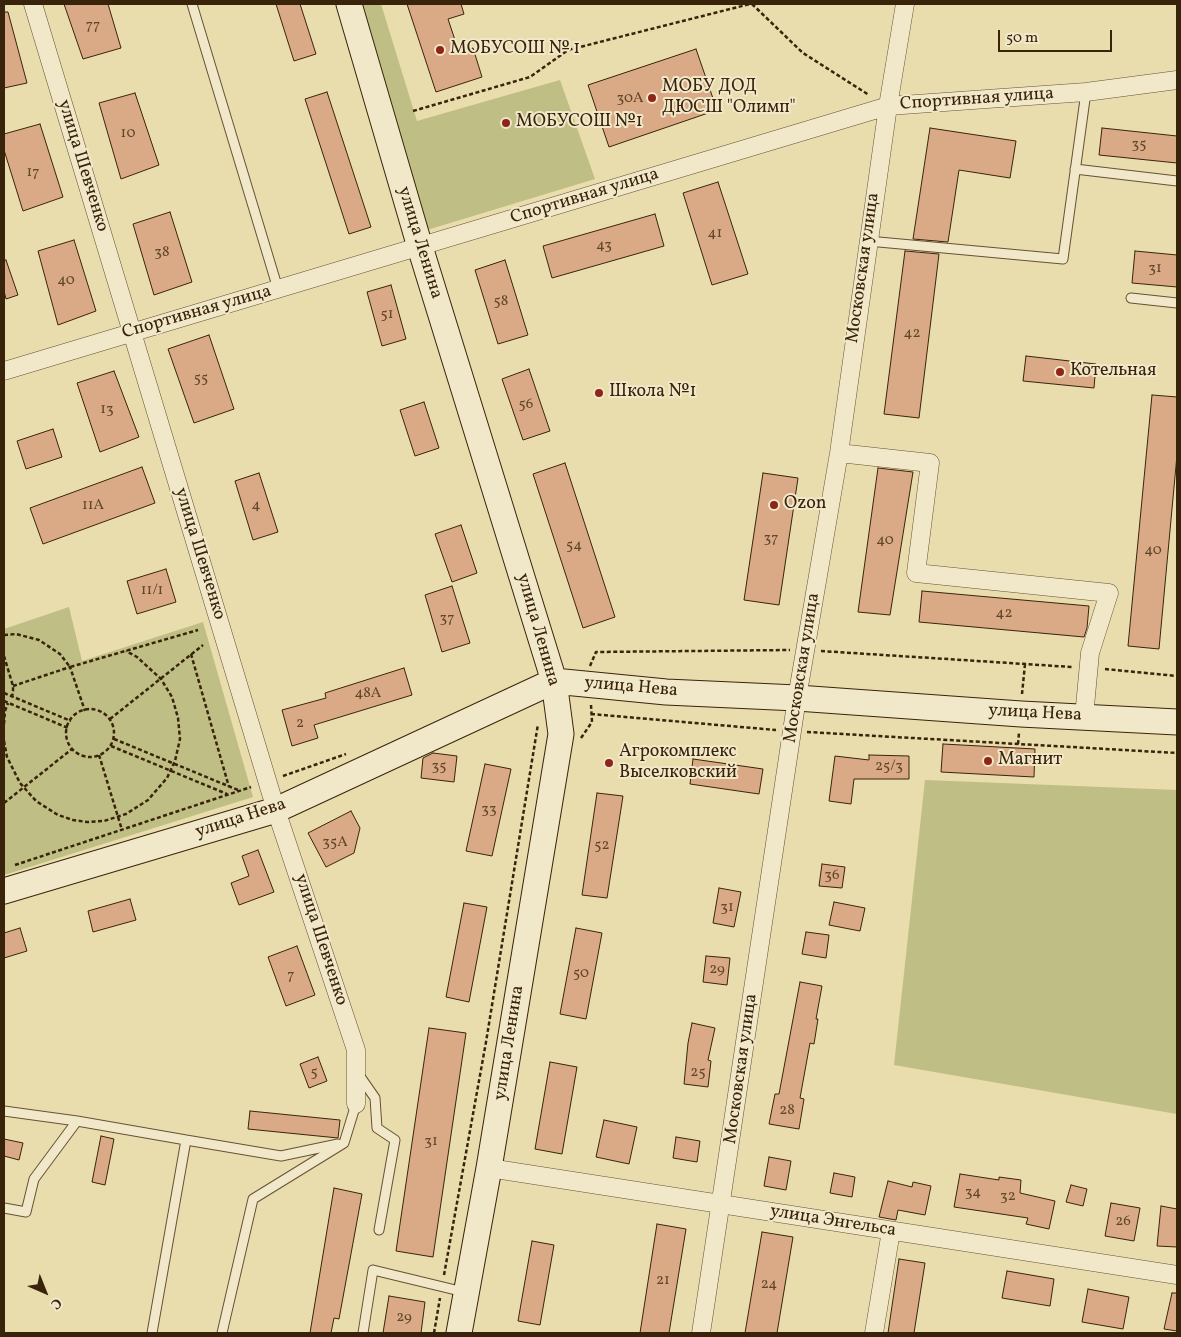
<!DOCTYPE html>
<html>
<head>
<meta charset="utf-8">
<style>
	body { margin:0 }
	#map { position:relative; width:1181px; height:1337px; overflow:hidden; background:#e9dcad; font-family:Vollkorn,serif }
	canvas { display:block }
	.frame { position:absolute; inset:0; border:5px solid #39240b; pointer-events:none }
	.north { position:absolute; left:20px; top:1267px; width:50px; height:50px; -webkit-text-stroke:4px #f1e8ca; paint-order:stroke; rotate:136deg; font-size:14px; font-weight:700; line-height:20px; text-align:center; color:#39240b }
	.north::after { content:''; display:block; margin:auto; width:18px; height:22px; background:#39240b; clip-path:polygon(50% 0,100% 100%,50% 72%,0 100%) }
	.scale { position:absolute; left:998px; top:30px; width:114px; height:22px; box-sizing:border-box; border:2px solid #39240b; border-top:0; padding-left:6px; font-size:15px; line-height:18px; white-space:nowrap; color:#39240b; -webkit-text-stroke:4px #f1e8ca; paint-order:stroke }
</style>
</head>
<body>
<div id="map">
<canvas width="1181" height="1337"></canvas>
<div class="frame"></div>
<div class="north">С</div>
<div class="scale">50 m</div>
</div>
<script>
const ctx = document.querySelector('canvas').getContext('2d');
ctx.lineJoin = 'round';
function paint(path, color) { ctx.fillStyle = color; ctx.fill(path, 'evenodd'); }
const toPath = rows => new Path2D(rows.map(r => 'M' + r).join(''));
function stroke(path, color, width, dash) { ctx.strokeStyle = color; ctx.lineWidth = width; ctx.lineCap = dash ? 'butt' : 'round'; ctx.setLineDash(dash || []); ctx.stroke(path); }
function write(font, color, halo, rows, align = 'center') {
  ctx.font = font + ' Vollkorn,serif'; ctx.lineWidth = 4; ctx.setLineDash([]); ctx.textBaseline = 'middle'; ctx.strokeStyle = halo; ctx.fillStyle = color; for (const [text, x, y, turn = 0] of rows) {
    ctx.save(); ctx.translate(x, y); ctx.rotate((+turn || 0) * Math.PI / 180); ctx.textAlign = isNaN(turn) ? turn : align; if (halo) ctx.strokeText(text, 0, 0); ctx.fillText(text, 0, 0); ctx.restore();
  }
}
const green = toPath([
	[358,4,381,4,417,121,560,80,595,179,427,230],
	[69,607,82,661,203,622,253,797,4,875,4,629],
	[925,780,1177,790,1177,1114,894,1065]
]);
const building = toPath([
	[64,4,108,4,121,48,83,59,64,4],
	[276,4,300,4,316,54,294,61,276,4],
	[407,4,461,4,464,14,448,19,459,52,473,48,482,77,436,92,407,4],
	[4,12,8,12,27,83,4,88,4,12],
	[696,49,717,110,609,147,588,85,696,49],
	[327,92,371,227,349,234,305,99,327,92],
	[135,93,159,165,121,179,99,103,135,93],
	[40,124,63,197,23,211,4,150,4,134,40,124],
	[930,128,1016,141,1010,178,959,170,948,242,913,239,930,128],
	[1102,128,1177,136,1177,163,1099,155,1102,128],
	[718,182,748,274,712,285,683,193,718,182],
	[170,212,192,282,154,295,133,224,170,212],
	[655,214,664,246,552,278,543,246,655,214],
	[74,240,96,311,58,325,38,251,74,240],
	[905,251,939,254,919,418,884,414,905,251],
	[1135,251,1177,255,1177,287,1132,283,1135,251],
	[6,260,18,295,6,299,4,291,4,261,6,260],
	[505,260,528,335,498,344,475,270,505,260],
	[391,285,406,339,382,346,367,292,391,285],
	[209,335,234,409,194,423,168,349,209,335],
	[1026,356,1096,364,1094,388,1023,381,1026,356],
	[529,369,550,431,523,440,502,379,529,369],
	[114,371,139,437,100,452,77,383,114,371],
	[1152,395,1177,397,1177,455,1159,649,1128,646,1152,395],
	[424,402,439,448,415,456,400,410,424,402],
	[53,429,62,457,26,469,17,441,53,429],
	[565,463,615,617,583,628,533,474,565,463],
	[142,467,155,503,43,544,30,508,142,467],
	[878,468,913,472,890,615,858,612,878,468],
	[259,473,278,532,253,540,235,481,259,473],
	[763,473,798,478,779,605,744,600,763,473],
	[461,525,477,573,452,582,435,534,461,525],
	[166,569,176,602,137,614,127,581,166,569],
	[452,586,470,643,442,652,425,595,452,586],
	[922,591,1089,606,1087,628,1084,637,919,622,922,591],
	[404,668,412,695,314,725,318,738,292,746,282,710,326,698,325,693,404,668],
	[943,744,1035,749,1034,777,941,772,943,744],
	[433,753,457,756,454,782,421,778,423,758,433,753],
	[869,755,909,756,909,779,854,779,851,804,829,801,835,756,869,760,869,755],
	[693,759,763,769,759,794,690,784,693,759],
	[485,764,511,769,492,856,466,851,485,764],
	[597,793,623,796,607,898,582,895,597,793],
	[351,811,360,828,354,853,326,867,308,833,351,811],
	[258,850,274,892,239,905,231,883,249,876,242,856,258,850],
	[822,864,845,867,842,888,819,886,822,864],
	[719,888,741,892,734,927,713,923,719,888],
	[130,899,136,920,93,932,88,911,130,899],
	[834,902,865,908,860,931,829,925,834,902],
	[464,903,487,907,469,1002,446,997,464,903],
	[20,928,27,951,4,958,4,933,20,928],
	[576,928,602,933,586,1019,560,1014,576,928],
	[806,932,829,935,826,958,802,954,806,932],
	[297,946,315,995,286,1006,268,957,297,946],
	[706,956,730,958,727,985,703,982,706,956],
	[800,982,822,986,816,1019,818,1019,814,1044,810,1043,800,1098,804,1099,799,1129,769,1124,775,1094,779,1094,800,982],
	[692,1023,715,1028,708,1060,711,1061,708,1087,684,1084,688,1043,692,1023],
	[429,1028,466,1033,433,1257,396,1251,429,1028],
	[318,1057,327,1081,309,1088,300,1064,318,1057],
	[550,1062,577,1067,562,1154,535,1149,550,1062],
	[250,1111,340,1120,338,1138,248,1129,250,1111],
	[604,1120,637,1127,629,1164,596,1157,604,1120],
	[101,1136,114,1139,105,1185,92,1182,101,1136],
	[676,1137,700,1141,697,1162,673,1158,676,1137],
	[4,1139,23,1143,19,1160,4,1156,4,1139],
	[769,1157,791,1161,786,1190,764,1186,769,1157],
	[834,1173,855,1177,852,1197,830,1193,834,1173],
	[960,1174,999,1180,999,1177,1021,1180,1020,1193,1055,1201,1049,1229,1026,1224,1028,1218,954,1207,960,1174],
	[888,1181,912,1187,913,1182,931,1186,925,1215,898,1210,896,1220,879,1217,888,1181],
	[1071,1185,1087,1189,1083,1206,1066,1202,1071,1185],
	[334,1188,362,1194,339,1319,334,1318,331,1333,310,1333,334,1188],
	[1111,1203,1140,1208,1134,1241,1105,1236,1111,1203],
	[1161,1206,1177,1209,1177,1247,1157,1246,1161,1206],
	[657,1224,686,1229,669,1333,640,1333,657,1224],
	[762,1232,793,1237,777,1333,745,1333,762,1232],
	[532,1241,554,1245,540,1325,518,1321,532,1241],
	[899,1259,925,1263,914,1333,888,1333,899,1259],
	[1007,1271,1054,1279,1050,1306,1002,1298,1007,1271],
	[1088,1289,1129,1297,1123,1329,1082,1322,1088,1289],
	[1172,1293,1177,1293,1177,1331,1164,1329,1172,1293],
	[389,1296,425,1302,421,1333,383,1333,389,1296]
]);
const path = toPath([
	[752,4,803,53,869,95],
	[413,111,530,77,568,50,750,4],
	[4,635,16,634,39,640,60,654,70,667,198,630],
	[821,651,1072,667],
	[191,654,229,787],
	[4,656,13,686,13,691,12,697],
	[590,666,596,652,790,650],
	[1105,669,1177,676],
	[13,686,70,667,85,711],
	[4,693,71,721],
	[1022,694,1025,664],
	[4,701,68,728],
	'66 733a24 24 0 1 1 48 0a24 24 0 1 1-48 0Z',
	[591,714,776,730],
	[110,719,203,645],
	[4,724,5,711,8,703],
	[807,732,1177,753],
	[581,738,592,722,591,705],
	[114,739,238,790],
	[4,741,7,757,20,783,36,801,58,815,73,820,87,822,104,821,126,814,148,800,167,778,175,761,180,739,178,718,172,697,161,679,137,657,126,651],
	[1018,744,1019,733],
	[111,746,227,794],
	[99,755,122,830],
	[283,776,346,754],
	[4,803,72,749],
	[15,865,251,787],
	[444,1275,486,1042,538,724],
	[434,1333,440,1298]
]);
const lane = toPath([
	[192,4,278,289],
	[1075,169,1177,181],
	[868,241,1063,259,1086,92],
	[1131,298,1177,303],
	[359,1075,375,1098,377,1128,395,1140,379,1230],
	[4,1111,77,1121,186,1140,152,1333],
	[186,1140,281,1156,338,1144],
	[4,1208,26,1212,34,1179,77,1121],
	[222,1333,253,1199,344,1143,356,1104],
	[363,1333,373,1270,464,1292]
]);
const street = toPath([
	[33,4,276,810,356,1050,356,1104],
	[4,371,888,106,1086,92,1177,80],
	[839,453,930,463,916,573,1109,593,1090,653,1084,717],
	[489,1168,1177,1275],
	[701,1333,797,698,839,453,888,106,905,4],
	[874,1333,891,1231]
]);
const secondary = toPath([
	[349,4,420,247,554,681,561,734,489,1168,459,1333],
	[4,891,276,810,554,681,666,692,797,698,1021,714,1177,722]
]);
const markers = [
	[440,50,5,"#8f2418"],
	[652,98,5,"#8f2418"],
	[506,123,5,"#8f2418"],
	[1060,372,5,"#8f2418"],
	[599,393,5,"#8f2418"],
	[774,505,5,"#8f2418"],
	[988,761,5,"#8f2418"],
	[609,763,5,"#8f2418"]
];
const numberNames = [
	["77",93,26],
	["30А",630,99],
	["10",128,134],
	["35",1139,145],
	["17",33,173],
	["41",715,234],
	["43",604,246],
	["38",162,253],
	["31",1155,269],
	["40",66,281],
	["58",501,302],
	["51",387,315],
	["42",912,334],
	["55",201,379],
	["56",526,405],
	["13",107,410],
	["11А",93,506],
	["4",256,506],
	["37",771,539],
	["40",885,541],
	["54",574,546],
	["40",1153,551],
	["11/1",152,591],
	["42",1004,614],
	["37",447,619],
	["48А",368,694],
	["2",300,724],
	["35",439,767],
	["25/3",889,767],
	["33",489,810],
	["35А",335,843],
	["52",602,846],
	["36",832,876],
	["31",727,908],
	["29",717,970],
	["50",581,974],
	["7",291,976],
	["5",314,1073],
	["25",698,1073],
	["28",787,1111],
	["31",431,1142],
	["34",973,1193],
	["32",1008,1197],
	["26",1123,1222],
	["21",663,1281],
	["24",769,1285],
	["29",404,1318]
];
const poiNames = [
	["МОБУСОШ № 1",450,50],
	["МОБУ ДОД",662,88],
	["ДЮСШ \"Олимп\"",662,109],
	["МОБУСОШ №1",516,123],
	["Котельная",1070,372],
	["Школа №1",609,393],
	["Ozon",784,505],
	["Агрокомплекс",619,753],
	["Выселковский",619,774],
	["Магнит",998,761]
];
const streetNames = [
	["Спортивная улица",977,100,-4],
	["улица Шевченко",82,166,73],
	["Спортивная улица",585,197,-17],
	["улица Ленина",419,243,73],
	["Московская улица",864,268,-82],
	["Спортивная улица",197,313,-16],
	["улица Шевченко",199,554,73],
	["улица Ленина",537,630,74],
	["Московская улица",803,668,-81],
	["улица Нева",631,688,5],
	["улица Нева",1035,714,3],
	["улица Нева",241,819,-18],
	["улица Шевченко",320,940,72],
	["улица Ленина",510,1043,-81],
	["Московская улица",742,1069,-82],
	["улица Энгельса",833,1222,9]
];
paint(green, '#bfbe84');
paint(building, '#daaa87');
stroke(building, '#39240b', 1);
stroke(lane, '#655234', 11);
stroke(street, '#655234', 19);
stroke(secondary, '#39240b', 27);
stroke(path, '#39240b', 2.5, [4, 2.5]);
stroke(lane, '#f1e8ca', 9);
stroke(street, '#f1e8ca', 18);
stroke(secondary, '#f1e8ca', 25);
for (const [x, y, r, color] of markers) { const dot = new Path2D(); dot.arc(x, y, r, 0, 2 * Math.PI); ctx.fillStyle = color; ctx.fill(dot); stroke(dot, '#f1e8ca', 2); }
write('15px', '#61462a', null, numberNames);
write('18px', '#39240b', '#f1e8ca', poiNames, 'left');
write('18px', '#39240b', '#f1e8ca', streetNames);
</script>
</body>
</html>
